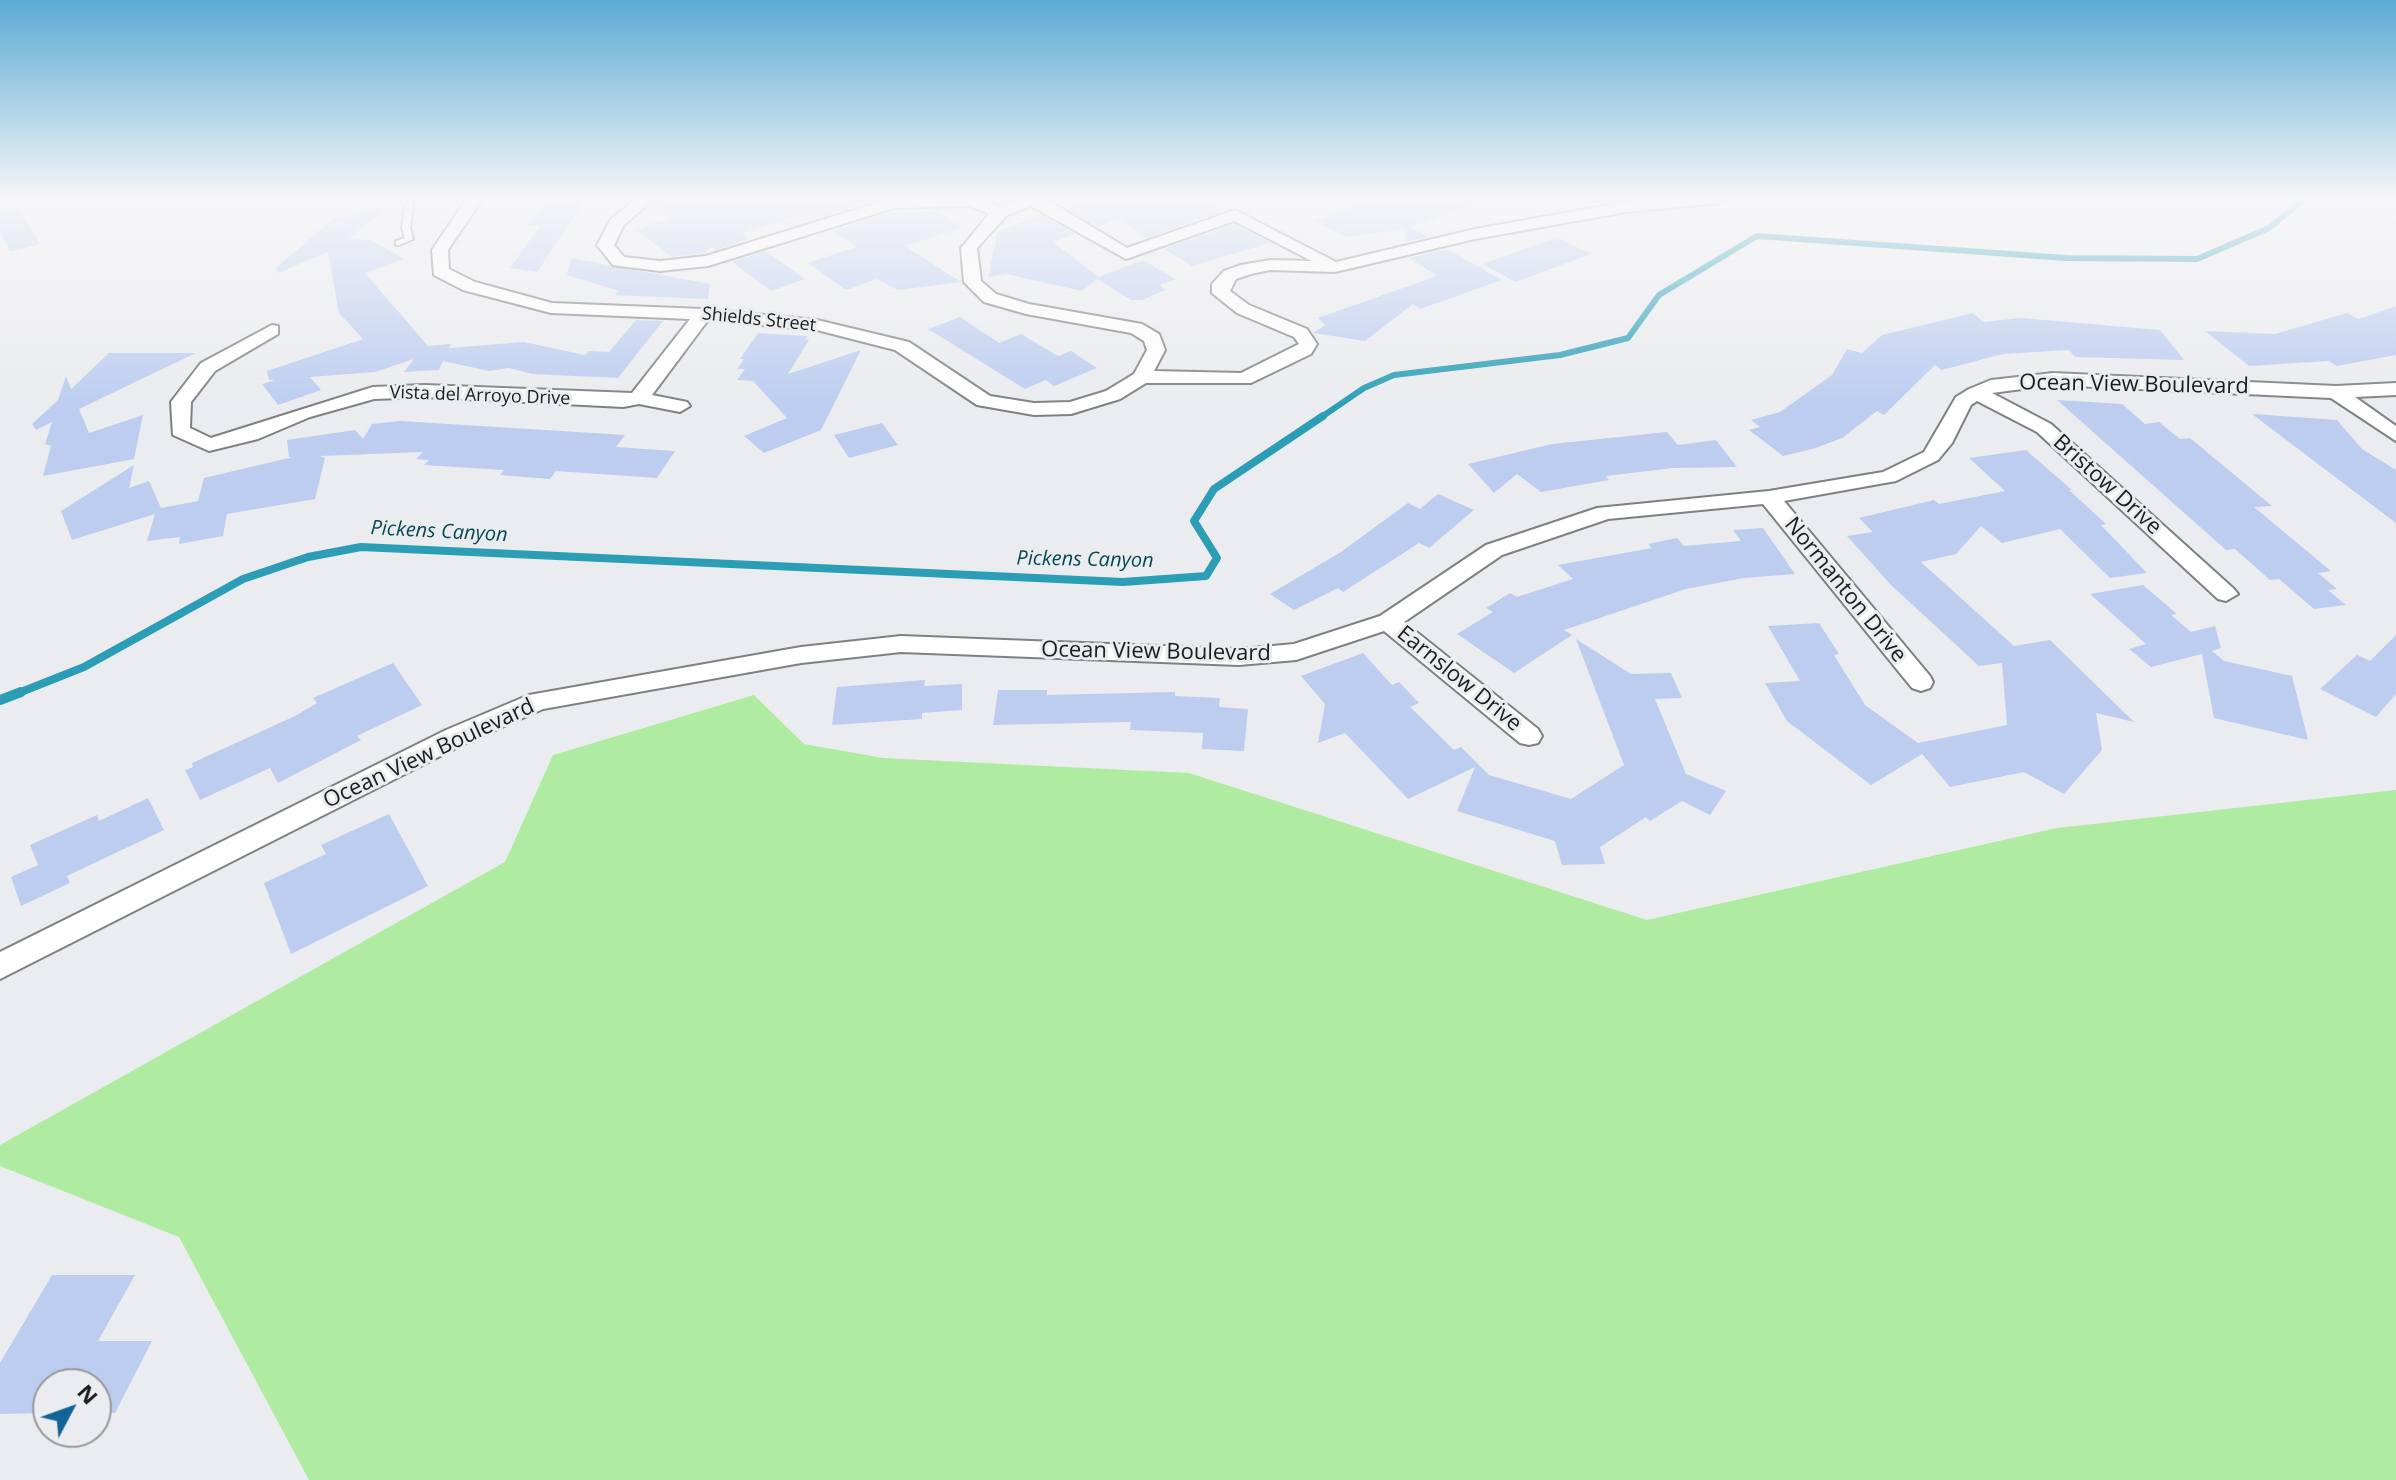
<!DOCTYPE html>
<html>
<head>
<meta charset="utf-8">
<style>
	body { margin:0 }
	#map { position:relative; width:2396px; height:1480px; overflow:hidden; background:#ebecef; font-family:"Open Sans",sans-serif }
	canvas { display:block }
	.north { position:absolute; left:32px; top:1368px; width:80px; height:80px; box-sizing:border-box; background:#ebecef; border:2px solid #98999b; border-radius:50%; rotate:49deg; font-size:22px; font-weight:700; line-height:32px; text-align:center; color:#1b1c1d }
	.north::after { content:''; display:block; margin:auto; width:28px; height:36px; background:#136496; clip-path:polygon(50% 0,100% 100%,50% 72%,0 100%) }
</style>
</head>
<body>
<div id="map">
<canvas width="2396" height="1480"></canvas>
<div class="north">N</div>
</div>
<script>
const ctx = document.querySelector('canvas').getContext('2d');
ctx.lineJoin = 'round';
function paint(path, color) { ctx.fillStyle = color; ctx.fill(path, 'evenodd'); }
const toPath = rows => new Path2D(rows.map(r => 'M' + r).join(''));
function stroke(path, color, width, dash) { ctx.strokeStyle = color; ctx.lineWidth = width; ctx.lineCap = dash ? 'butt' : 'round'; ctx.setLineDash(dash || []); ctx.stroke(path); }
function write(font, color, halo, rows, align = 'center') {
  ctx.font = font + ' "Open Sans",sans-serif'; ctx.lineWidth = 6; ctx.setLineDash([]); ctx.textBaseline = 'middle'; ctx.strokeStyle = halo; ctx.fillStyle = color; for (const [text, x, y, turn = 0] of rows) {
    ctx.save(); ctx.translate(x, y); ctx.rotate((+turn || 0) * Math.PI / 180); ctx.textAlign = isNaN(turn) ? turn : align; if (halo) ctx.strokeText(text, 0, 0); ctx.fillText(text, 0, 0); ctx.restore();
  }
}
const green = toPath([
	[754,695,804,744,883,758,1189,773,1647,920,2057,828,2396,790,2396,1480,309,1480,179,1237,0,1166,0,1145,505,862,553,755]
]);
const streamFar2 = toPath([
	[1320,418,1364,388,1394,375,1560,355,1628,338,1659,295,1757,236,2066,258,2197,259,2269,228,2301,202,2297,198]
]);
const streamFar1 = toPath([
	[16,694,84,667,243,579,308,557,361,547,1123,582,1206,576,1217,558,1194,521,1214,489,1323,416]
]);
const stream = toPath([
	[0,700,21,692]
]);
const building = toPath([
	[550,198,587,198,537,272,510,268,540,226,526,226],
	[658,198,882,198,815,219,805,213,743,233,749,239,716,250,712,246,705,253,672,257,636,230,672,218,653,204],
	[1084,198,1205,199,1225,210,1147,238,1118,219,1097,227,1066,208,1089,201],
	[1371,198,1480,198,1481,201,1410,227,1428,237,1406,242,1404,229,1347,237,1315,221],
	[391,204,349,239,371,240,404,259,365,273,428,346,451,344,449,348,524,342,585,355,589,351,609,352,636,320,663,321,618,378,532,374,509,368,489,371,443,361,439,370,404,372,414,359,375,372,310,377,321,390,278,405,262,384,275,380,269,380,267,371,363,339,339,313,328,252,278,273,276,268,333,219],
	[19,208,40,244,10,252,0,231,0,213],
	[936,210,961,228,905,246,961,282,898,290,877,279,846,290,808,263,856,247,832,231,894,211],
	[1042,215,1075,234,1053,242,1099,277,1143,260,1175,279,1160,285,1165,290,1142,300,1131,300,1097,279,1082,291,1006,274,988,277,998,231],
	[1234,224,1270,243,1192,266,1164,249],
	[1557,237,1591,254,1515,282,1483,264],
	[1447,249,1502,280,1420,309,1413,304,1365,341,1313,333,1325,325,1318,318,1437,276,1409,258],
	[766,251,805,279,771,291,732,262],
	[571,258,710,284,708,299,615,295,619,291,567,275],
	[2396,306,2396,355,2337,366,2329,361,2249,366,2205,331,2275,334,2347,313,2359,319],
	[1973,313,1983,322,2021,318,2160,330,2184,360,2075,357,2069,350,2003,354,1942,370,1935,365,1884,415,1877,411,1842,438,1816,448,1783,456,1749,430,1760,427,1751,420,1780,412,1832,375,1847,349,1862,353,1882,335],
	[960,317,999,343,1021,334,1058,356,1071,351,1097,368,1054,386,1046,380,1025,389,928,329],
	[758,333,808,336,805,339,809,340,788,374,861,350,821,430,764,453,744,436,787,418,753,381,737,380,745,369,737,369,744,359,740,359],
	[109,353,196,353,79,409,89,433,143,415,134,459,43,476,51,446,45,444,52,422,36,430,32,424,58,400,66,376,71,389],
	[2057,400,2122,404,2145,424,2159,422,2180,439,2190,438,2272,506,2254,507,2331,571,2318,573,2337,589,2328,590,2346,605,2314,609,2279,579,2270,580,2235,549,2226,550],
	[2252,414,2337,420,2362,449,2396,470,2396,523],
	[400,421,625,435,616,447,675,451,657,478,556,471,550,479,500,475,504,470,424,465,429,460,416,459,423,452,320,456,325,458,315,499,227,514,223,536,179,544,180,537,147,541,155,514,72,540,61,511,134,465,129,488,149,481,161,508,198,501,204,478,293,457,289,457,287,440,355,430,363,439,372,424],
	[882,423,898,445,849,458,834,435],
	[1667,432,1678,445,1716,440,1737,467,1673,468,1606,476,1609,480,1541,492,1517,474,1494,493,1468,464,1552,444],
	[2026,450,2072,490,2069,490,2106,524,2101,525,2147,573,2110,578,2060,529,2002,543,1981,526,1956,554,1921,562,2014,646,2050,640,2134,722,2096,713,2102,750,2064,794,2024,772,1950,787,1922,754,1871,785,1787,721,1765,683,1800,681,1768,626,1819,623,1839,654,1834,655,1865,705,1918,743,2007,725,2002,663,1979,666,1891,585,1847,536,1873,532,1859,518,1934,500,1939,504,2005,491,1969,458],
	[1438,494,1474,510,1429,548,1419,543,1343,592,1338,588,1294,610,1270,594,1341,552,1408,503,1420,509],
	[1763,528,1795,574,1744,578,1686,589,1564,630,1572,635,1514,673,1457,634,1493,612,1486,608,1510,593,1517,597,1573,579,1558,565,1652,548,1648,544,1677,538,1684,546,1741,541,1733,530],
	[2143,585,2177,614,2171,615,2191,632,2215,626,2221,648,2212,651,2224,661,2292,676,2308,740,2214,718,2202,654,2151,667,2129,649,2146,644,2090,594],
	[2396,635,2396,694,2376,717,2320,689,2357,655,2370,661],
	[1576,639,1631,674,1671,673,1682,698,1655,699,1686,774,1726,791,1710,815,1682,801,1650,821,1646,817,1600,847,1605,864,1562,865,1555,841,1457,811,1475,767,1408,799,1345,733,1318,743,1325,704,1301,676,1363,653,1392,685,1399,682,1419,703,1410,707,1454,750,1461,747,1489,775,1571,799,1624,765],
	[393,663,422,705,357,736,361,740,278,783,270,768,200,800,185,770,193,767,192,763,295,716,317,703,313,698],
	[925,680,924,686,962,684,962,710,922,713,922,719,832,725,837,687],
	[998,690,1047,690,1047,695,1175,692,1175,696,1220,698,1219,707,1248,709,1244,751,1202,749,1203,733,1130,730,1131,722,993,725],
	[148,798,164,830,67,876,70,883,21,906,11,877,38,865,30,845,97,815,99,821],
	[389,814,428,886,291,954,264,883,326,854,321,845],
	[52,1275,135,1275,98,1341,152,1341,115,1413,96,1413,96,1384,48,1384,48,1413,0,1414,0,1363]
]);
const lane = toPath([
	[406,198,414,198,410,228,413,239,399,245,396,245,396,241,405,238,402,228,406,198]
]);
const street = toPath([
	[467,198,483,198,448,250,449,269,475,282,552,303,703,309,817,320,909,342,990,396,1034,403,1070,402,1106,391,1134,374,1147,350,1144,341,1131,333,1026,314,984,302,964,282,961,248,989,214,970,206,894,208,708,266,660,271,619,266,613,265,597,245,611,219,637,198,655,198,624,225,614,245,624,257,660,261,706,256,893,198,979,198,1000,207,1022,198,1044,198,1127,248,1235,210,1336,262,1475,229,1626,202,1728,198,1720,203,1626,212,1475,239,1335,272,1270,270,1251,274,1236,279,1230,291,1249,305,1307,329,1317,344,1311,354,1251,383,1146,383,1120,399,1071,414,1034,415,977,405,895,350,817,330,708,320,652,395,687,402,690,406,680,412,639,404,623,407,425,397,374,399,310,417,258,439,209,451,173,435,171,402,201,363,272,325,278,326,278,334,215,371,191,402,190,428,211,438,373,387,425,385,632,393,690,319,551,313,463,290,434,275,432,250,467,198],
	[1031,206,1126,259,1234,221,1312,261,1270,260,1241,265,1224,271,1212,284,1212,293,1237,313,1294,337,1299,344,1241,373,1154,371,1165,350,1159,334,1142,324,1029,304,996,294,981,281,977,248,1006,216,1031,206],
	[2053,373,2336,386,2396,383,2396,395,2355,397,2396,426,2396,441,2331,398,2053,385,1992,393,2051,424,2234,589,2238,594,2226,601,2218,599,2037,432,1977,401,1971,405,1952,443,1938,460,1896,481,1784,501,1930,676,1933,682,1930,688,1921,691,1912,688,1763,504,1608,519,1502,555,1404,622,1538,729,1542,736,1538,743,1529,745,1520,743,1384,631,1296,660,1239,665,901,652,801,663,543,709,464,744,0,979,0,952,446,730,529,695,801,647,901,636,1239,649,1294,644,1380,616,1486,545,1597,508,1769,491,1883,472,1924,452,1956,397,1969,389,1991,380,2053,373]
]);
const farStreetnames = [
	["Shields Street",759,320,6],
	["Vista del Arroyo Drive",480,396,2]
];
const farWaternames = [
	["Pickens Canyon",439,532,3],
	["Pickens Canyon",1085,560,1]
];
const streetNames = [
	["Ocean View Boulevard",2134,385,1],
	["Bristow Drive",2107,485,42],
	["Normanton Drive",1845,590,51],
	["Ocean View Boulevard",1156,652,1],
	["Earnslow Drive",1459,679,39],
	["Ocean View Boulevard",429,754,-25]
];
paint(green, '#afeca1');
stroke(streamFar2, '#2b9eb5', 6);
stroke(streamFar1, '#2b9eb5', 8);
stroke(stream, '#2b9eb5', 10);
paint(building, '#bccdf0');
stroke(lane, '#7e8082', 4);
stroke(street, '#7e8082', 4);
paint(lane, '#fff');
paint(street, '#fff');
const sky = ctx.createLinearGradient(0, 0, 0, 406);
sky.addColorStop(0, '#5cabd4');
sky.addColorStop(0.49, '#f6f6f8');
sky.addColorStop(1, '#f6f6f800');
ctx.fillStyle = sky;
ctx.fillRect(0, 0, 2396, 406);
write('18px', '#1b1c1d', '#ebecef', farStreetnames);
write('italic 20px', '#054955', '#ebecef', farWaternames);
write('22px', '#1b1c1d', '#ebecef', streetNames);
</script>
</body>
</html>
